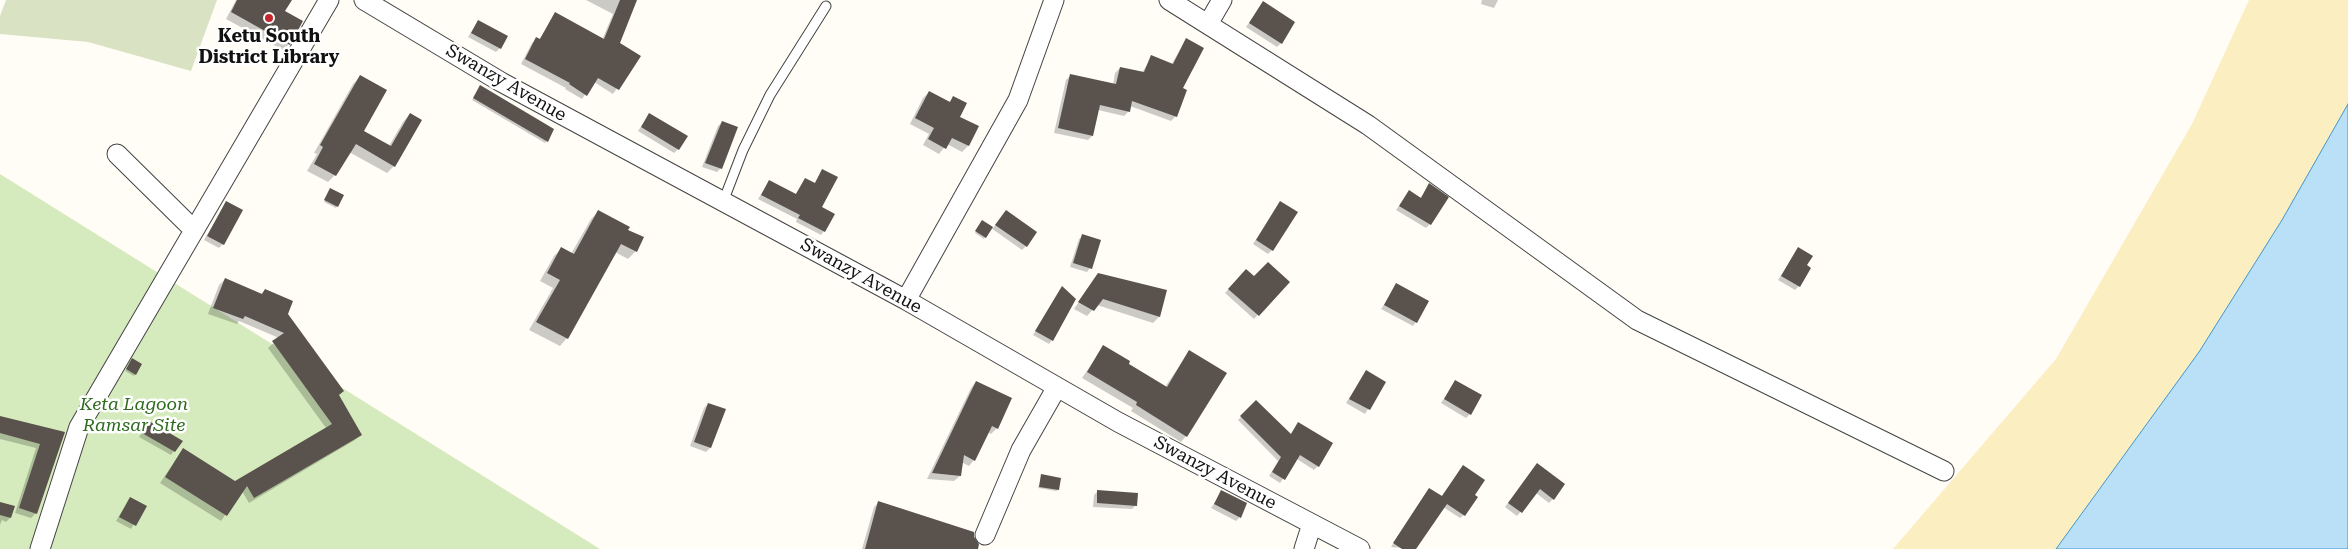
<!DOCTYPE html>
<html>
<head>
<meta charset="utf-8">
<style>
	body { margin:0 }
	canvas { display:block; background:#fffdf5 }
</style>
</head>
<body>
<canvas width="2348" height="549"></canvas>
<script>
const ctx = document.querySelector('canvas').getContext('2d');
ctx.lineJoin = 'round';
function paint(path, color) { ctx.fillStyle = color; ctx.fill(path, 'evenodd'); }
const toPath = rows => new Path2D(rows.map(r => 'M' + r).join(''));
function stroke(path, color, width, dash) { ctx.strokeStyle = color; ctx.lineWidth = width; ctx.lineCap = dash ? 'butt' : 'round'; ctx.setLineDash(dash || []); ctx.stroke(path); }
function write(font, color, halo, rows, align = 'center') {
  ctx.font = font + ' "Roboto Serif",serif'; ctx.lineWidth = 5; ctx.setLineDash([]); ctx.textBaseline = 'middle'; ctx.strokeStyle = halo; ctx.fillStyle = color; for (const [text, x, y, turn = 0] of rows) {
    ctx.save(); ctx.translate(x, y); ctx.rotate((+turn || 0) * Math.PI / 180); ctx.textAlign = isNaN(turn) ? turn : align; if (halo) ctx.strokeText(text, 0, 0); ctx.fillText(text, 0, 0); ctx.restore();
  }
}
const green = toPath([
	[0,174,600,549,0,549]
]);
const sand = toPath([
	[2249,0,2348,0,2348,104,2282,220,2199,352,2056,549,1893,549,2056,359,2192,124]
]);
const cemetery = toPath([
	[6,0,217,0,191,71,88,42,0,34,0,16]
]);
const water = toPath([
	[2348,104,2348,549,2056,549,2199,352,2282,220,2348,104]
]);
const shadow = toPath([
	[236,0,284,0,284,12,289,44,283,50,226,19],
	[586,0,636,0,619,43,639,56,613,94,594,82,582,99,565,89,566,88,521,64,532,43,537,39,539,40,555,14,602,40,613,14],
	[1482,0,1498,0,1494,8,1481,4],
	[1263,3,1281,43,1277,47,1246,27],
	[478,21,500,48,496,52,468,37],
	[1186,40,1181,89,1176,116,1171,121,1130,106,1129,111,1124,116,1098,110,1092,136,1088,140,1054,133,1066,80,1070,76,1113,85,1115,73,1120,68,1142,73,1152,56,1171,65],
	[361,76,362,131,389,146,403,122,410,114,394,166,387,173,349,152,335,175,328,182,307,171,317,154,314,153,353,84],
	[479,89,553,129,547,141,545,143,472,100],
	[929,92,949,102,953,98,958,117,978,127,968,146,962,152,947,144,939,154,923,145,929,134,910,124,923,98],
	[649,115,678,149,674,153,638,131],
	[722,122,721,168,717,172,702,167,718,126],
	[822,171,821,207,824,231,821,235,796,222,797,219,758,199,769,182,795,195,805,180,814,184],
	[1430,185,1430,224,1426,228,1396,210,1409,192,1420,198],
	[329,191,337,206,336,208,324,202],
	[227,202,223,244,219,248,204,240],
	[1280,202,1272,250,1268,254,1253,244],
	[1006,211,1026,246,1022,250,991,228,984,239,975,233,982,221,993,228],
	[598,212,636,251,628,259,615,252,567,338,560,346,529,330,553,288,540,281,554,256,561,249,571,254,591,219],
	[1083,236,1090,268,1087,272,1070,267,1079,239],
	[1798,249,1805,266,1799,286,1795,290,1778,280],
	[1246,271,1254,278,1288,282,1254,319,1225,293],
	[1098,274,1165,291,1159,317,1153,323,1097,305,1087,316,1074,309],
	[225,279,261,294,265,290,286,314,361,435,355,440,249,503,242,491,221,521,160,483,183,449,235,482,326,428,268,348,279,338,239,321,237,324,208,314,219,285],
	[1397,285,1416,322,1413,326,1381,309],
	[1062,288,1052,340,1049,344,1033,335],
	[1104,346,1127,364,1165,387,1189,352,1186,436,1181,442,1131,411,1133,408,1082,378],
	[131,362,135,374,134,376,125,371],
	[1366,372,1385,382,1365,414,1346,403],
	[1456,381,1470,414,1466,418,1441,403],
	[976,382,997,428,991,434,988,432,974,460,969,466,961,462,960,476,954,481,927,479,971,388],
	[1256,402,1290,435,1298,424,1318,466,1314,470,1297,459,1280,483,1269,476,1278,461,1238,420],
	[708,404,724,410,710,448,706,452,690,446,704,408],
	[0,417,64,433,36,513,31,518,15,513,36,448,0,439],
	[146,427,174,451,171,455,139,437],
	[1463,467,1464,515,1460,518,1443,507,1415,549,1391,547,1426,493,1429,489,1441,497],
	[1533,469,1553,499,1549,503,1536,493,1517,516,1505,507],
	[1042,476,1058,490,1056,491,1038,488],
	[1098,491,1136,505,1132,509,1093,507,1094,495],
	[1222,492,1240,517,1236,521,1211,508],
	[130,498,145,506,131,529,116,521],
	[879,502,921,549,862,549,874,507],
	[0,503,10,518,6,522,2,520,0,525]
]);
const building = toPath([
	[237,0,292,0,285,11,303,21,290,45,231,12],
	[620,0,637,0,620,43,641,56,619,90,598,78,587,96,569,84,570,83,525,59,536,37,540,39,555,12,604,39],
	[1263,1,1295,22,1282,44,1249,23],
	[478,20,508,36,501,49,471,33],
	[1186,38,1204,48,1183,88,1187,90,1177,117,1132,101,1130,112,1100,105,1093,136,1058,128,1070,74,1116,84,1120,67,1144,72,1151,55,1173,64],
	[360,75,387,90,364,131,391,146,410,113,422,120,395,167,356,144,336,176,314,164,323,147,320,145],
	[480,85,554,129,548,142,473,98],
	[929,91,950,102,953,96,967,103,960,117,979,126,969,146,952,138,946,149,928,139,934,128,915,118],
	[649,113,688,136,679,150,641,127],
	[722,121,738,127,722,169,705,163],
	[822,169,838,177,822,207,835,214,825,232,798,218,800,215,761,195,769,180,796,194,805,178,815,183],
	[1429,183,1449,197,1431,225,1399,206,1409,190,1421,198],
	[330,188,344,195,338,207,324,200],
	[226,201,243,210,224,245,207,236],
	[1280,201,1298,212,1273,251,1256,240],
	[598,210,630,227,628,230,644,237,637,252,621,244,568,339,536,322,560,280,547,273,561,247,574,254],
	[1006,210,1037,232,1027,247,995,225],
	[982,220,993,227,986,238,975,231],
	[1082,234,1101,240,1092,269,1073,263],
	[1798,247,1813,256,1807,265,1811,268,1800,287,1781,276],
	[1268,262,1290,282,1259,316,1228,289,1246,269,1254,276],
	[1098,273,1167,290,1160,317,1103,299,1094,311,1078,302],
	[225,278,262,294,265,289,293,301,288,314,344,391,339,395,362,435,254,498,247,486,227,516,165,477,183,448,235,481,332,424,272,341,284,333,245,316,243,319,213,308],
	[1396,283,1429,301,1417,323,1384,305],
	[1062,286,1076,299,1053,341,1035,331],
	[1103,345,1130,361,1129,364,1167,387,1189,350,1227,373,1187,437,1136,405,1137,402,1087,372],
	[132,358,142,364,136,375,126,369],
	[1366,370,1386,382,1370,410,1349,399],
	[1455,380,1482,395,1471,415,1444,399],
	[976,381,1012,398,998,429,992,426,975,461,964,455,961,476,932,473],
	[1256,400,1291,434,1298,422,1333,443,1319,467,1300,455,1285,480,1272,472,1281,457,1240,416],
	[708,403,726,409,711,448,694,442],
	[0,416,65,432,37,514,19,508,40,444,0,433],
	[149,421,183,441,175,452,142,433],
	[1537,463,1565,484,1554,500,1540,489,1522,513,1508,503],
	[1463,465,1485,480,1475,495,1478,497,1465,516,1447,504,1416,549,1402,549,1393,543,1429,488,1442,496],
	[1041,474,1061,478,1059,490,1039,487],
	[1097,490,1138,493,1137,506,1097,503],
	[1221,490,1247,503,1241,518,1214,504],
	[130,497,147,506,136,526,119,517],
	[878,501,974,532,974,537,979,544,978,549,865,549],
	[0,502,15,506,11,518,0,515]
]);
const service = toPath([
	[723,202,743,150,770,95,826,6]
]);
const minor = toPath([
	[364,0,501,82,906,300,1118,422,1360,549],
	[1169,0,1368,125,1637,320,1944,471],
	[1208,24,1222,0],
	[117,154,194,230],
	[906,300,1018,100,1054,0],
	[985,535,1021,450,1057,387],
	[40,549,79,427,329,0],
	[1304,549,1312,524]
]);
const markers = [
	[269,18,5,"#c4262e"]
];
const poiNames = [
	["Ketu South",269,37],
	["District Library",269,58]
];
const streetNames = [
	["Swanzy Avenue",506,83,30],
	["Swanzy Avenue",861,276,29],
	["Swanzy Avenue",1215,473,28]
];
const parkNames = [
	["Keta Lagoon",134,405],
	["Ramsar Site",134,426]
];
paint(green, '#d5ebbd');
paint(sand, '#fbeec1');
paint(cemetery, '#d9e3c4');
paint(water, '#b9e0f7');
stroke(water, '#3f96cf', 1);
paint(shadow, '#0003');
paint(building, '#5a524d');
stroke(service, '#444', 11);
stroke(minor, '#444', 21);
stroke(service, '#fff', 9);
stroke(minor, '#fff', 19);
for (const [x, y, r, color] of markers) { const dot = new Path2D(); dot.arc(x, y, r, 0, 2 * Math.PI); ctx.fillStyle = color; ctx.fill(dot); stroke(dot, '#fff', 2); }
write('bold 18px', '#111', '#fff', poiNames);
write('18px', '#111', '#fff', streetNames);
write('italic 18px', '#2f6b1f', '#fff', parkNames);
</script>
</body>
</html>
